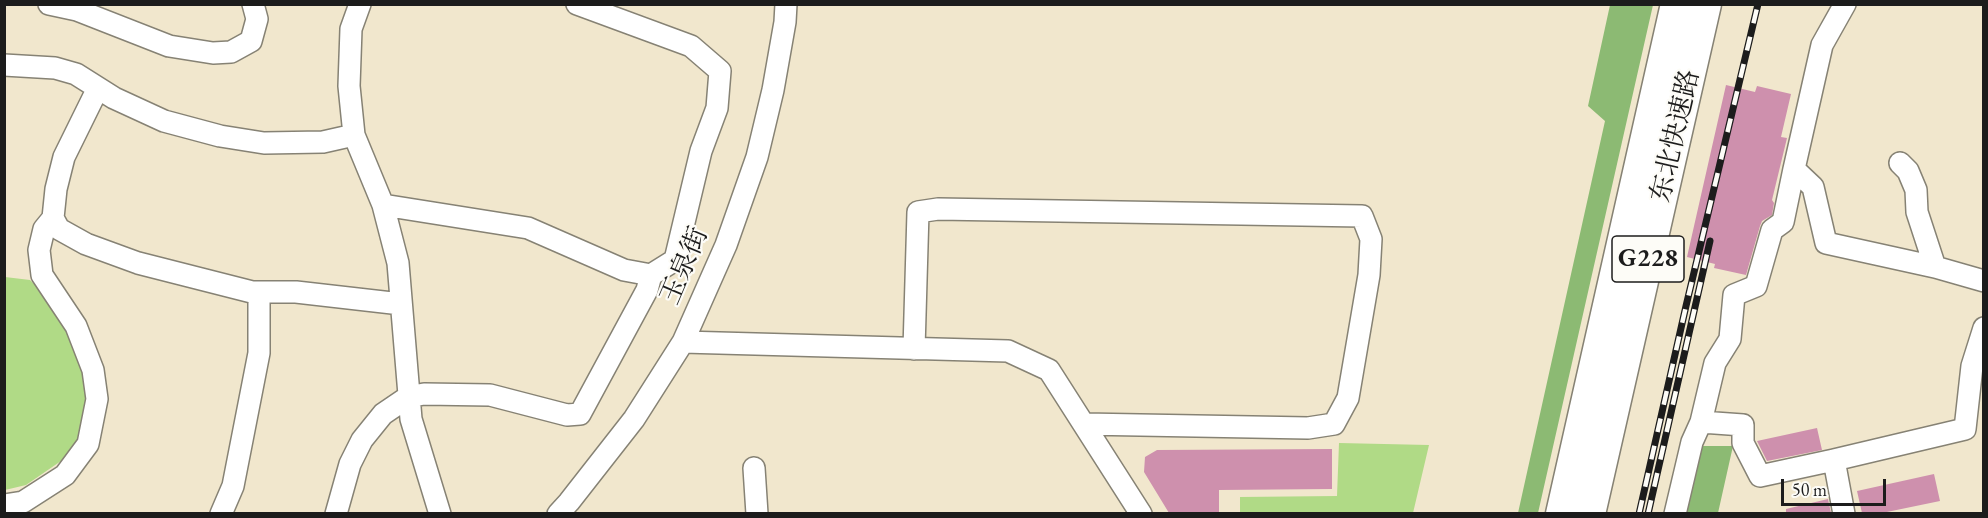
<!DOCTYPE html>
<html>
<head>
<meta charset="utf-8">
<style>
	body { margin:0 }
	#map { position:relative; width:1988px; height:518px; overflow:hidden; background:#f1e7cd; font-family:"EB Garamond",serif }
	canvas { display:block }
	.frame { position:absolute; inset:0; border:6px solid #1c1c1c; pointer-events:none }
	.scale { position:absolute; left:1781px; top:479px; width:105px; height:27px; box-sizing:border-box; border:3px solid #1c1c1c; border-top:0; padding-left:8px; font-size:18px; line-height:21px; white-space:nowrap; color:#1c1c1c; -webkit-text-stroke:4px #fdfcf7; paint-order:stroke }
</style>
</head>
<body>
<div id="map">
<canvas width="1988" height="518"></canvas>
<div class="frame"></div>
<div class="scale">50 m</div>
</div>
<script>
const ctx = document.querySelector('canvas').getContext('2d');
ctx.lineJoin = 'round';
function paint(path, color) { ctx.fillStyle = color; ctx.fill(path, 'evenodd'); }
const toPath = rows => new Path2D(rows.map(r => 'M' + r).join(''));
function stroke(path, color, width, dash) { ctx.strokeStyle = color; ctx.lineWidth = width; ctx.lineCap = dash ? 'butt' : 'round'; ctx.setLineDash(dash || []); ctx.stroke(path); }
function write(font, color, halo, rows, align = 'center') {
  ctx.font = font + ' "EB Garamond","Noto Serif SC",serif'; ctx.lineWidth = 4.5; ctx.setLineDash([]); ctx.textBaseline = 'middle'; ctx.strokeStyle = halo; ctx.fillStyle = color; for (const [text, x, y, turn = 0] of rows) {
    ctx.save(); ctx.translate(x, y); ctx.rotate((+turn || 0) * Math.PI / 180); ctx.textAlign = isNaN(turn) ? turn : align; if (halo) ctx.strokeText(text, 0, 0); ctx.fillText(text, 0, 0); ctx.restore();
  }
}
const green = toPath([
	[5,277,30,280,53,303,87,350,91,387,77,450,26,485,5,490],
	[1339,443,1429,445,1413,513,1240,513,1240,497,1337,496]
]);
const forest = toPath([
	[1610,5,1653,5,1538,513,1518,513,1605,121,1588,106],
	[1702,446,1733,446,1718,513,1685,514]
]);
const building = toPath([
	[1726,85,1755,92,1757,86,1791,94,1781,137,1787,138,1772,200,1774,203,1772,215,1762,221,1760,226,1746,275,1714,268,1715,264,1687,257],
	[1817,428,1822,450,1767,461,1757,441],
	[1332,449,1332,489,1219,490,1219,513,1169,513,1144,472,1145,457,1157,450],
	[1934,474,1940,501,1882,513,1862,513,1857,491],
	[1828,499,1831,513,1786,513,1786,509]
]);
const minor = toPath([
	[49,4,77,10,169,46,213,53,231,52,251,41,257,19,253,4],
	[360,4,351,29,349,86,354,135,383,205,398,263,411,419,440,514],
	[1845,4,1822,45,1794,169,1813,187,1826,243,1935,267],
	[4,65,55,68,76,74,114,98,164,121,220,136,264,143,323,142,354,135],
	[1900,163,1908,171,1916,190,1917,212,1935,267,1984,281],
	[1794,169,1783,222,1772,230,1756,286,1734,295,1730,339,1715,363,1701,422,1743,425,1743,443,1760,476,1834,460],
	[383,205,528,228,624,270,651,275,675,260,701,151,717,108,720,71,691,46,577,4],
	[53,218,59,229,86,244,138,263,252,292,296,292,401,304],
	[683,342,1008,351,1049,370,1141,514],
	[914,349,918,212,938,209,1362,216,1371,239,1369,275,1348,398,1334,424,1308,428,1084,424],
	[754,468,757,514],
	[4,505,23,502,65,475,88,444,97,399,93,370,76,326,42,275,39,250,44,229,53,218,56,189,64,157,98,88],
	[221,514,233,486,259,353,259,292],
	[336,514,350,464,362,440,383,414,408,397,424,394,490,395,567,415,580,414,647,290,651,275],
	[558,514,569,502,634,419,683,342,726,245,757,157,773,90,785,22,786,4],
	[1675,514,1692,442,1701,422],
	[1844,514,1834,460,1965,429,1972,366,1984,328]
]);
const highway = toPath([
	[1561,514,1676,4],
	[1590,514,1706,4]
]);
const rail = toPath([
	[1639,514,1686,306,1758,4],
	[1648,514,1710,241]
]);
const shields = [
	[1648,259,72]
];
const shieldNames = [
	["G228",1648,259]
];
const streetNames = [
	["东北快速路",1676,136,-77],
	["玉泉街",685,266,-67]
];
paint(green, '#b0da86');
paint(forest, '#8cba73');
paint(building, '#ce90ad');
stroke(minor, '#868274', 24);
stroke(highway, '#868274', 33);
stroke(minor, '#fff', 21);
stroke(highway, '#fff', 30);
stroke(rail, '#1c1c1c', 7);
stroke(rail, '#fdfcf7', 4.5, [14]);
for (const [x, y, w] of shields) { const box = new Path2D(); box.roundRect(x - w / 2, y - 23, w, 46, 4.5); ctx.fillStyle = '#fdfcf7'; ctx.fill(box); stroke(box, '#1c1c1c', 1.5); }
write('bold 26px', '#1c1c1c', null, shieldNames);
write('27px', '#1c1c1c', '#fdfcf7', streetNames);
</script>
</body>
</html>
